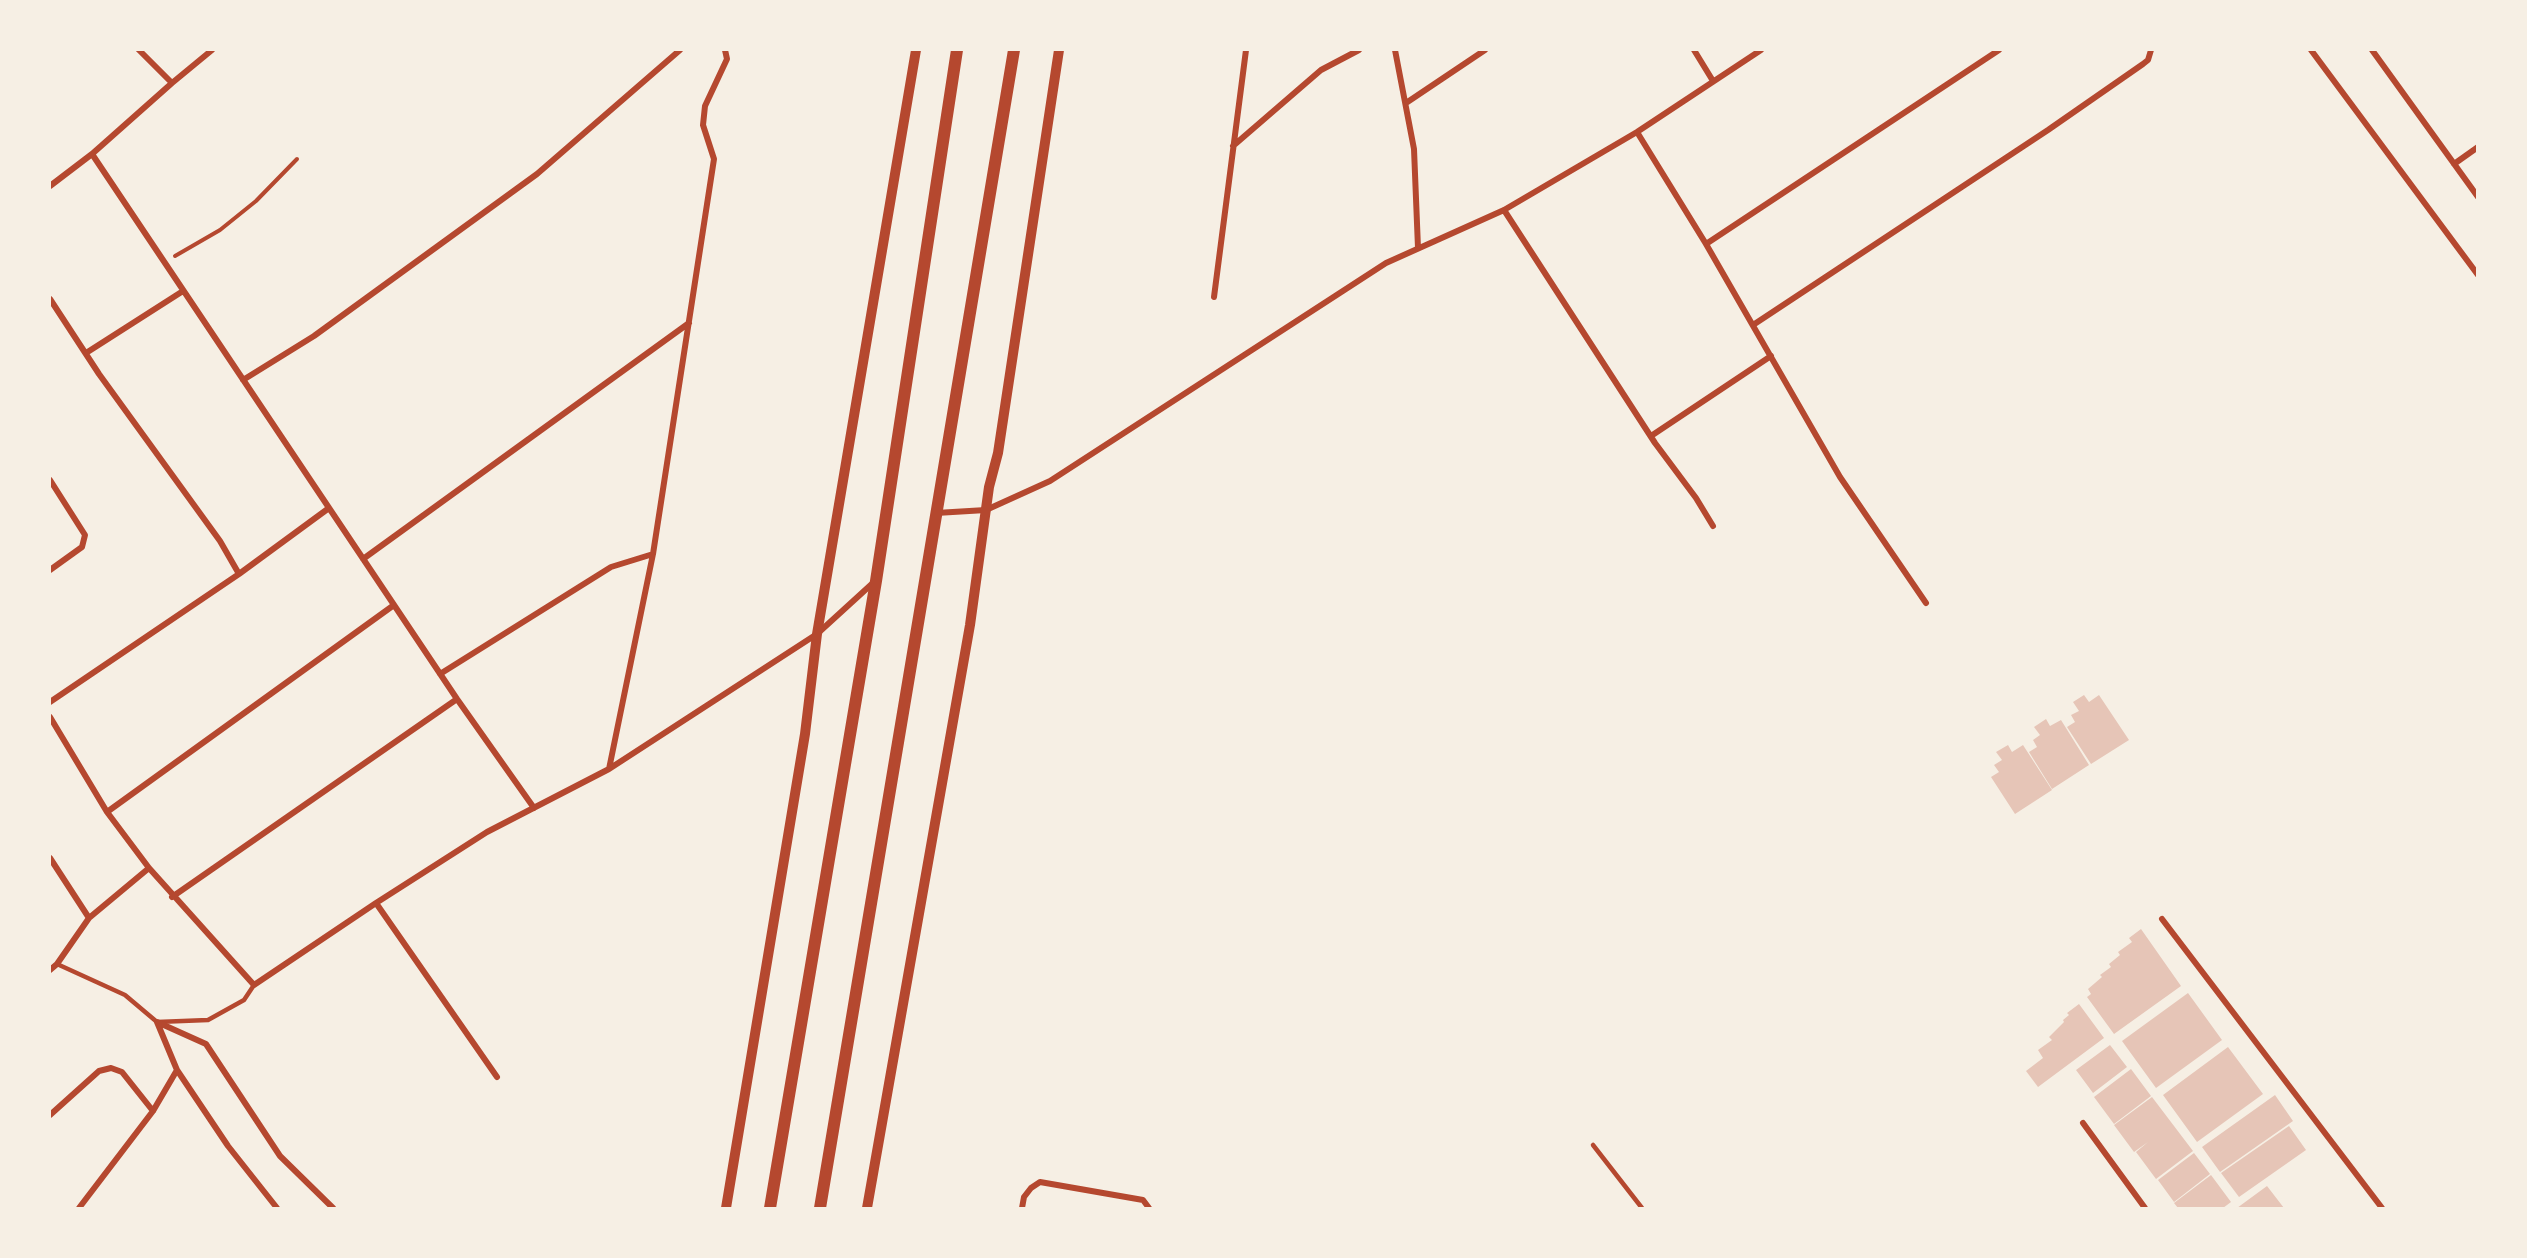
<!DOCTYPE html>
<html>
<head>
<meta charset="utf-8">
<style>
	body { margin:0 }
	#map { position:relative; width:2527px; height:1258px; overflow:hidden; background:#f6efe4; font-family:"PT Sans",sans-serif }
	canvas { display:block }
	.frame { position:absolute; inset:0; border:51px solid #f6efe4; pointer-events:none }
</style>
</head>
<body>
<div id="map">
<canvas width="2527" height="1258"></canvas>
<div class="frame"></div>
</div>
<script>
const ctx = document.querySelector('canvas').getContext('2d');
ctx.lineJoin = 'round';
function paint(path, color) { ctx.fillStyle = color; ctx.fill(path, 'evenodd'); }
const toPath = rows => new Path2D(rows.map(r => 'M' + r).join(''));
function stroke(path, color, width, dash) { ctx.strokeStyle = color; ctx.lineWidth = width; ctx.lineCap = dash ? 'butt' : 'round'; ctx.setLineDash(dash || []); ctx.stroke(path); }
const building = toPath([
	[2084,695,2089,702,2099,695,2129,740,2091,764,2067,727,2075,722,2071,715,2079,711,2073,702],
	[2046,719,2050,726,2061,720,2089,765,2052,789,2029,752,2037,747,2033,740,2040,735,2034,727],
	[2008,745,2012,752,2023,745,2052,790,2015,814,1991,777,1999,772,1994,765,2002,760,1996,752],
	[2141,929,2181,986,2114,1034,2087,997,2091,994,2088,989,2102,977,2100,975,2111,967,2109,964,2120,955,2118,952,2132,942,2129,938],
	[2188,993,2222,1040,2156,1088,2122,1041],
	[2079,1004,2104,1038,2038,1087,2026,1071,2043,1058,2038,1050,2052,1040,2049,1037,2064,1022,2063,1020,2069,1015,2067,1013],
	[2110,1045,2127,1067,2093,1093,2076,1070],
	[2228,1047,2263,1094,2197,1142,2163,1095],
	[2131,1069,2151,1096,2114,1124,2094,1097],
	[2275,1095,2293,1121,2220,1172,2202,1147],
	[2152,1097,2193,1151,2156,1179,2136,1152,2148,1142,2134,1152,2114,1125],
	[2289,1126,2306,1150,2239,1197,2221,1173],
	[2194,1153,2210,1174,2174,1202,2158,1180],
	[2211,1175,2231,1202,2223,1208,2178,1208,2174,1203],
	[2267,1186,2284,1208,2237,1208]
]);
const path = toPath([
	[175,256,220,230,256,201,297,159]
]);
const service = toPath([
	[57,964,125,995,157,1022,208,1020,244,1000,254,985],
	[1593,1145,1642,1208]
]);
const minor = toPath([
	[1395,50,1414,149,1418,248],
	[1694,50,1713,81],
	[2311,50,2478,275],
	[2372,50,2478,197],
	[172,83,212,50],
	[1406,103,1485,50],
	[1637,132,1706,244,1840,477,1926,603],
	[1233,146,1321,70,1359,50],
	[92,154,457,699,534,808],
	[2454,164,2478,147],
	[50,186,92,154,172,83,139,50],
	[1504,210,1655,443,1696,498,1713,526],
	[1706,244,1999,50],
	[1214,297,1246,50],
	[50,299,99,374,220,541,239,574,50,702],
	[1753,325,2048,130,2143,64,2148,60,2151,50],
	[86,353,183,291],
	[243,380,314,336,537,174,680,50],
	[1651,436,1771,356],
	[50,480,85,535,82,547,50,570],
	[936,513,986,510,1050,481,1386,263,1504,210,1637,132,1761,50],
	[363,559,689,323],
	[239,574,329,508],
	[440,674,611,567,653,554],
	[50,717,107,812,149,868,254,985,376,903,487,832,609,769,817,634,874,582],
	[609,769,653,554,714,159,703,125,705,106,727,59,725,50],
	[107,812,394,605],
	[50,858,89,918],
	[172,897,457,699],
	[376,903,497,1077],
	[2162,919,2382,1208],
	[50,970,57,964,89,918,149,868],
	[50,1115,99,1071,111,1068,122,1072,153,1111],
	[2083,1123,2145,1208],
	[79,1208,153,1111,177,1070],
	[277,1208,228,1146,177,1070,157,1022,206,1044,280,1156,333,1208],
	[1022,1208,1024,1197,1031,1188,1040,1182,1143,1200,1149,1208]
]);
const tertiary = toPath([
	[726,1208,805,734,817,634,916,50],
	[867,1208,970,625,989,487,998,453,1059,50]
]);
const secondary = toPath([
	[770,1208,876,581,957,50],
	[820,1208,1014,50]
]);
paint(building, '#e6c5b7');
stroke(path, '#b5482f', 4);
stroke(service, '#b5482f', 4.5);
stroke(minor, '#b5482f', 6);
stroke(tertiary, '#b5482f', 10);
stroke(secondary, '#b5482f', 12);
</script>
</body>
</html>
